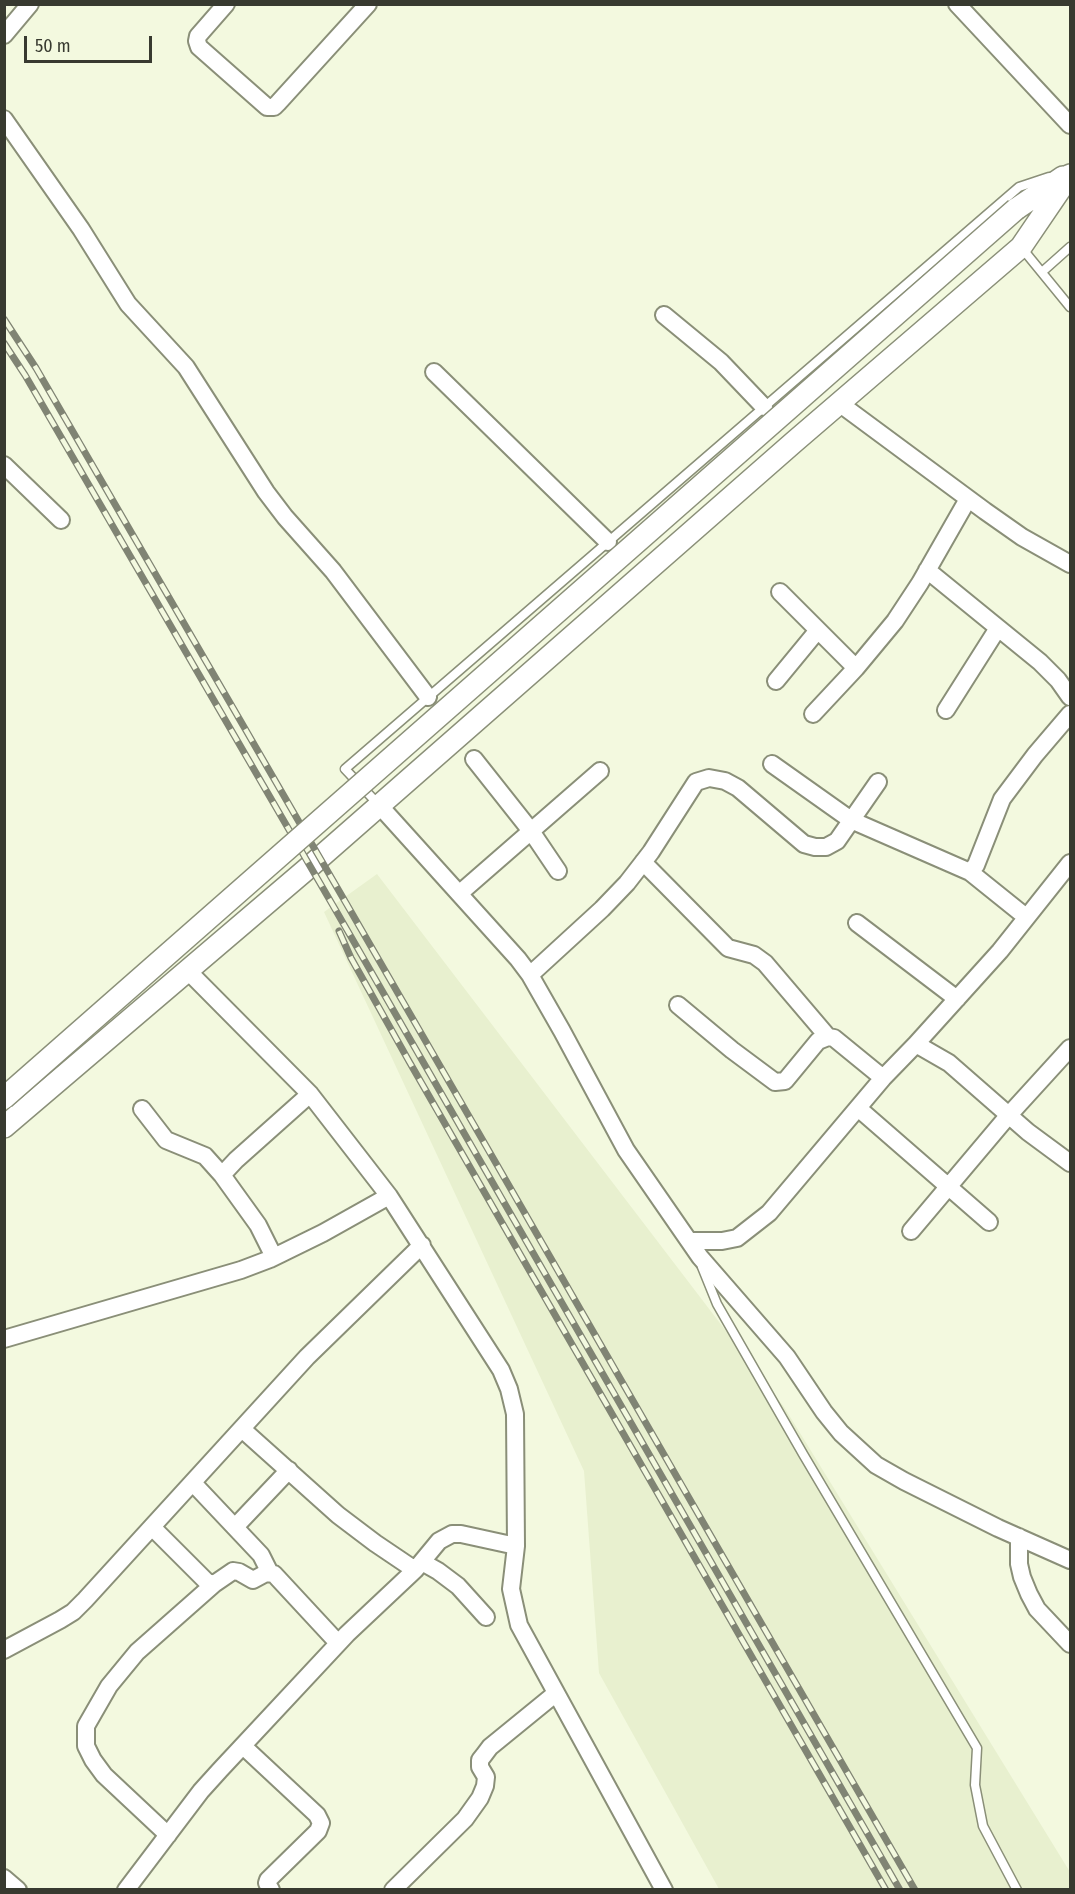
<!DOCTYPE html>
<html>
<head>
<meta charset="utf-8">
<style>
	body { margin:0 }
	#map { position:relative; width:1075px; height:1894px; overflow:hidden; background:#f3f9df; font-family:"Fira Sans Condensed",sans-serif }
	canvas { display:block }
	.frame { position:absolute; inset:0; border:6px solid #383a30; pointer-events:none }
	.scale { position:absolute; left:24px; top:36px; width:128px; height:27px; box-sizing:border-box; border:3px solid #383a30; border-top:0; padding-left:8px; font-size:18px; line-height:21px; white-space:nowrap; color:#383a30; -webkit-text-stroke:4px #f3f9df; paint-order:stroke }
</style>
</head>
<body>
<div id="map">
<canvas width="1075" height="1894"></canvas>
<div class="frame"></div>
<div class="scale">50 m</div>
</div>
<script>
const ctx = document.querySelector('canvas').getContext('2d');
ctx.lineJoin = 'round';
function paint(path, color) { ctx.fillStyle = color; ctx.fill(path, 'evenodd'); }
const toPath = rows => new Path2D(rows.map(r => 'M' + r).join(''));
function stroke(path, color, width, dash) { ctx.strokeStyle = color; ctx.lineWidth = width; ctx.lineCap = dash ? 'butt' : 'round'; ctx.setLineDash(dash || []); ctx.stroke(path); }
const built = toPath([
	[377,874,784,1407,1070,1872,1070,1889,719,1889,599,1673,584,1471,324,912]
]);
const service = toPath([
	[1021,247,1070,307],
	[1042,272,1070,247],
	[379,805,345,769,1019,187,1049,177],
	[702,1267,717,1304,803,1454,977,1748,975,1785,983,1826,1017,1890]
]);
const minor = toPath([
	[226,4,198,36,197,41,199,47,267,107,274,107,278,103,368,4],
	[957,4,1070,125],
	[4,35,30,4],
	[4,119,81,229,128,304,186,367,266,492,285,517,333,571,428,697],
	[664,315,721,362,764,407],
	[434,372,608,542],
	[839,403,985,511,1022,537,1070,564],
	[4,465,61,520],
	[927,570,1040,662,1058,680,1070,697],
	[780,592,856,668],
	[776,681,818,630],
	[946,710,998,628],
	[813,714,856,668,895,621,920,583,968,499],
	[474,759,531,831,558,871],
	[772,764,851,820,970,872,976,865,1002,799,1035,755,1070,714],
	[379,805,518,959,530,975,562,1031,626,1150,700,1257,787,1357,824,1412,841,1433,876,1465,904,1481,998,1528,1070,1560],
	[643,862,728,948,754,955,765,963,828,1037],
	[970,872,1026,917],
	[460,893,600,771],
	[857,923,957,999],
	[188,971,310,1094,389,1196,501,1370,509,1389,515,1414,516,1546,511,1589,519,1625,664,1890],
	[530,975,602,909,627,883,651,852,696,782,709,778,725,781,738,788,804,844,815,847,826,847,837,841,878,782],
	[678,1005,732,1050,775,1082,785,1081,818,1041,828,1037,834,1038,883,1078],
	[916,1044,1000,951,1070,863],
	[858,1108,989,1222],
	[142,1109,166,1140,205,1156,222,1175],
	[911,1231,1008,1116,1070,1048],
	[689,1241,722,1241,737,1238,769,1213,883,1078,916,1044,949,1063,1028,1132,1070,1163],
	[274,1257,258,1225,222,1175,236,1160,310,1094],
	[4,1339,241,1270,270,1259,323,1233,389,1196],
	[242,1429,338,1515,375,1543,415,1570],
	[193,1483,261,1555,270,1573],
	[152,1527,207,1582,214,1584,233,1571,239,1572,253,1580,266,1573,274,1574,338,1643],
	[235,1527,289,1470],
	[1019,1537,1019,1564,1022,1577,1029,1594,1037,1609,1070,1644],
	[422,1562,438,1571,458,1586,486,1617],
	[4,1650,60,1620,73,1612,85,1600,307,1357,422,1245],
	[243,1746,317,1815,321,1823,318,1831,268,1880,267,1883,271,1890],
	[168,1835,104,1775,93,1760,86,1746,86,1726,109,1686,137,1652,214,1584],
	[4,1878,18,1890],
	[126,1890,201,1791,220,1770,347,1634,415,1570,439,1541,452,1534,461,1534,516,1546],
	[393,1890,465,1819,480,1798,485,1786,486,1777,480,1767,480,1760,484,1755,490,1747,555,1694]
]);
const tertiary = toPath([
	[1016,209,1063,177],
	[4,1127,308,868,794,442,1021,247,1070,175]
]);
const rail = toPath([
	[4,319,36,368,346,903,915,1890],
	[4,343,25,375,335,909,900,1890],
	[339,931,351,958,410,1063,886,1890]
]);
const tertiaryBridge = toPath([
	[4,1098,1016,209]
]);
paint(built, '#e8f0cf');
stroke(service, '#8a8f78', 11);
stroke(minor, '#8a8f78', 20);
stroke(tertiary, '#8a8f78', 24);
stroke(service, '#fff', 8);
stroke(minor, '#fff', 16);
stroke(tertiary, '#fff', 21);
stroke(rail, '#808474', 7);
stroke(rail, '#f3f9df', 4.5, [14]);
stroke(tertiaryBridge, '#8a8f78', 24, []);
stroke(tertiaryBridge, '#fff', 21);
</script>
</body>
</html>
